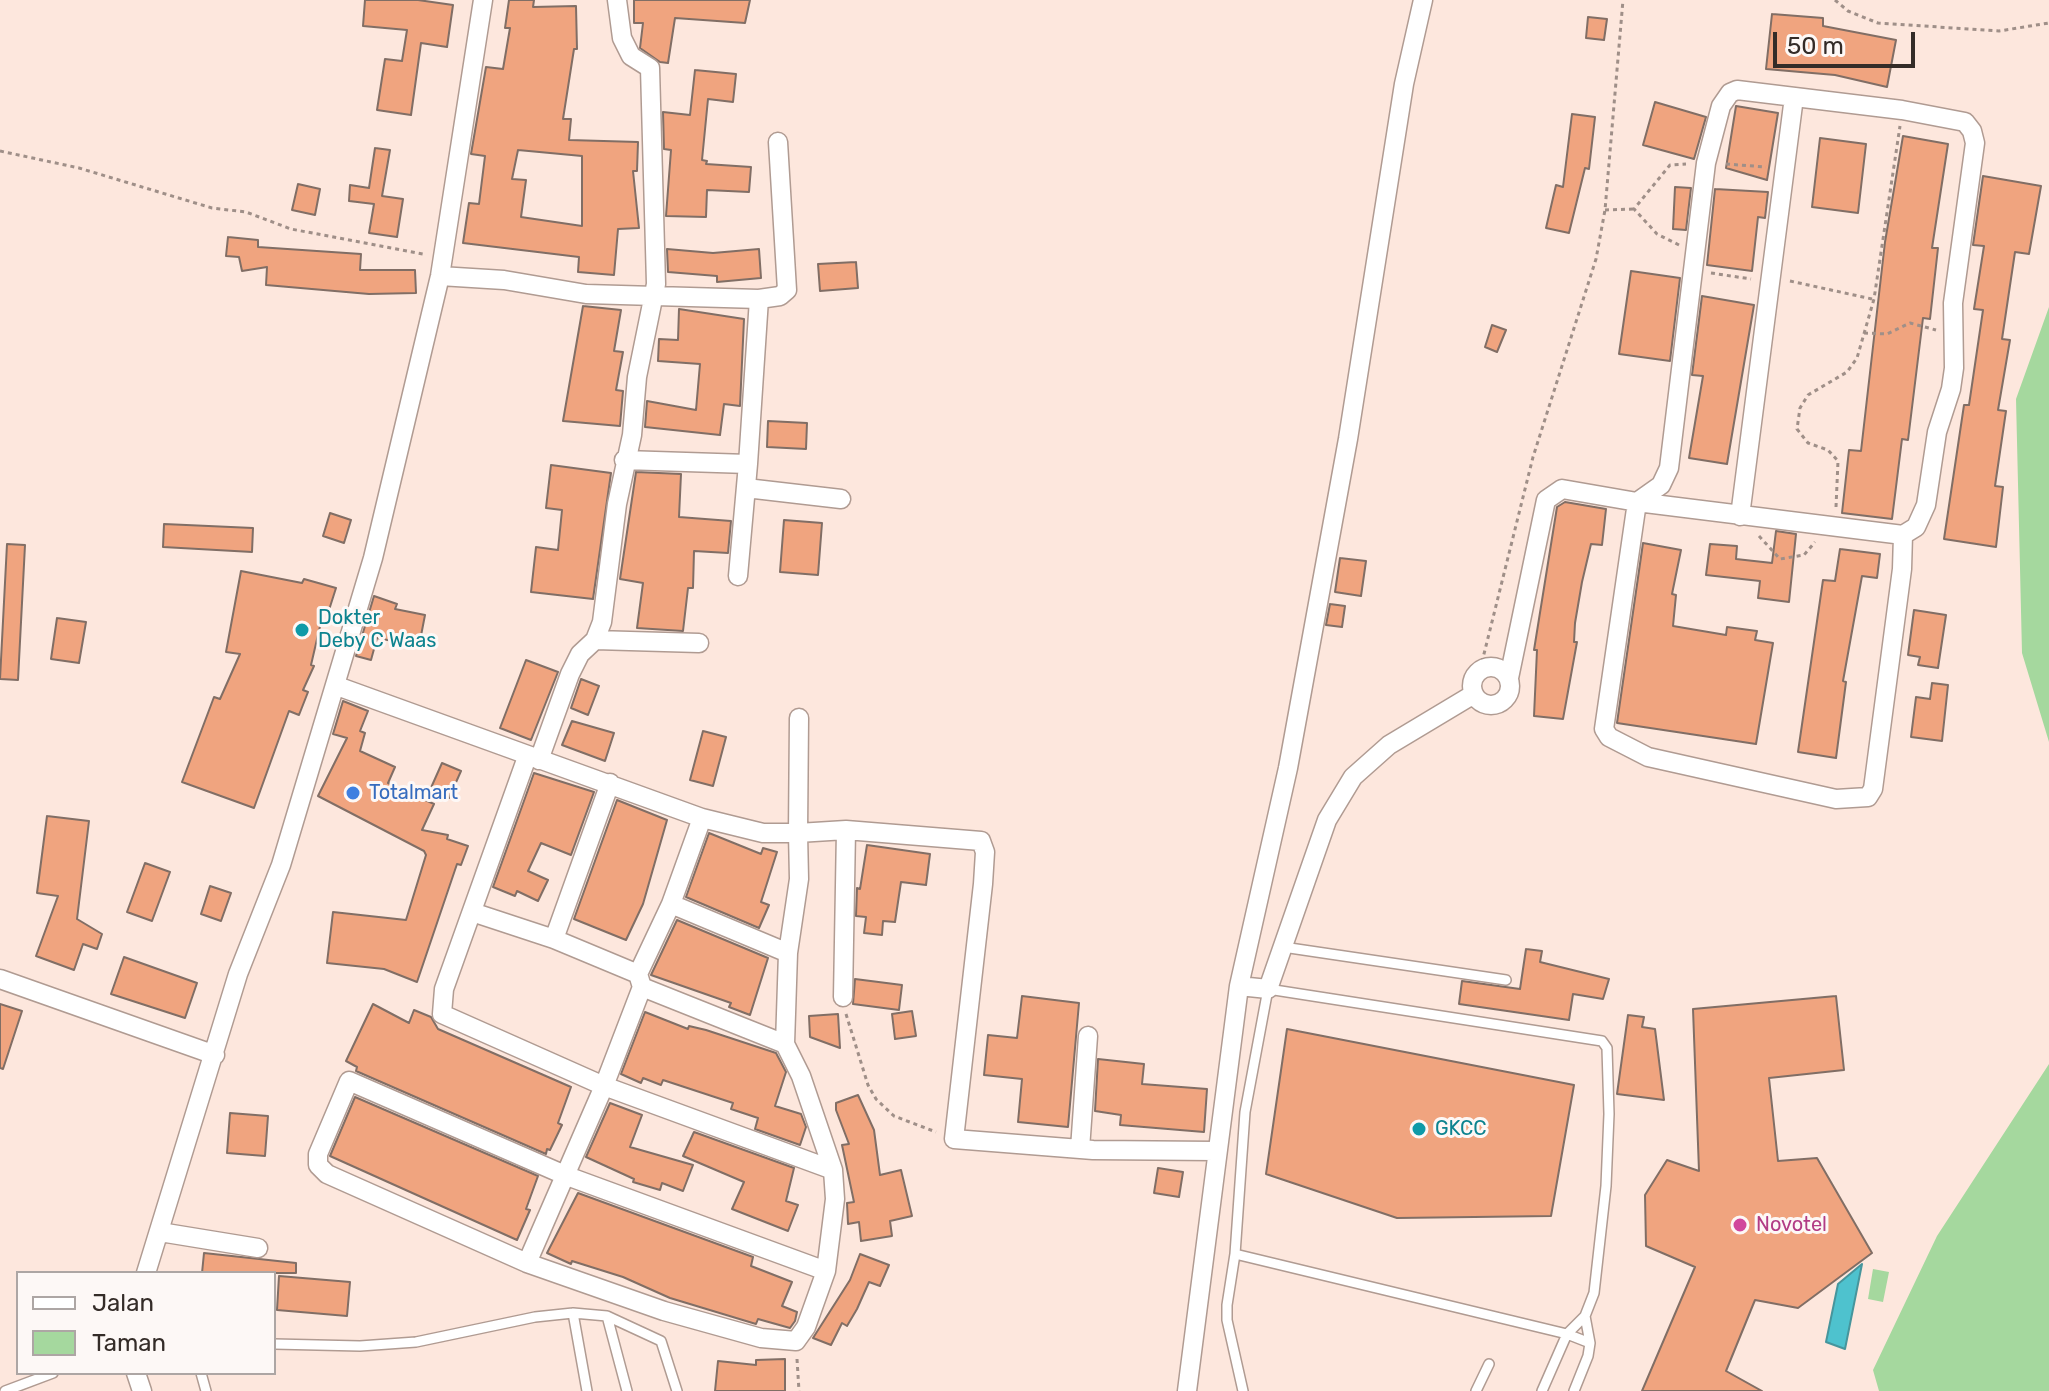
<!DOCTYPE html>
<html>
<head>
<meta charset="utf-8">
<style>
	body { margin:0 }
	#map { position:relative; width:2049px; height:1391px; overflow:hidden; background:#fde7dd; font-family:Rubik,sans-serif }
	canvas { display:block }
	.legend { position:absolute; left:16px; top:1271px; width:260px; height:104px; box-sizing:border-box; background:#fdf8f6; border:2px solid #ada6a4; margin:0; padding:10px 14px; list-style:none; font-size:24px; color:#342c28 }
	.legend li { display:flex; align-items:center; gap:16px; height:40px }
	.legend b { width:40px; border:2px solid #ada6a4 }
	.scale { position:absolute; left:1773px; top:32px; width:142px; height:36px; box-sizing:border-box; border:4px solid #342c28; border-top:0; padding-left:10px; font-size:24px; line-height:28px; white-space:nowrap; color:#342c28; -webkit-text-stroke:6px #fdf8f6; paint-order:stroke }
</style>
</head>
<body>
<div id="map">
<canvas width="2049" height="1391"></canvas>
<ul class="legend">
<li><b style="height:10px;background:#fff"></b>Jalan</li>
<li><b style="height:22px;background:#a5d89e"></b>Taman</li>
</ul>
<div class="scale">50 m</div>
</div>
<script>
const ctx = document.querySelector('canvas').getContext('2d');
ctx.lineJoin = 'round';
function paint(path, color) { ctx.fillStyle = color; ctx.fill(path, 'evenodd'); }
const toPath = rows => new Path2D(rows.map(r => 'M' + r).join(''));
function stroke(path, color, width, dash) { ctx.strokeStyle = color; ctx.lineWidth = width; ctx.lineCap = dash ? 'butt' : 'round'; ctx.setLineDash(dash || []); ctx.stroke(path); }
function write(font, color, halo, rows, align = 'center') {
  ctx.font = font + ' Rubik,sans-serif'; ctx.lineWidth = 6; ctx.setLineDash([]); ctx.textBaseline = 'middle'; ctx.strokeStyle = halo; ctx.fillStyle = color; for (const [text, x, y, turn = 0] of rows) {
    ctx.save(); ctx.translate(x, y); ctx.rotate((+turn || 0) * Math.PI / 180); ctx.textAlign = isNaN(turn) ? turn : align; if (halo) ctx.strokeText(text, 0, 0); ctx.fillText(text, 0, 0); ctx.restore();
  }
}
const green = toPath([
	[2049,307,2049,742,2022,653,2016,399],
	[2049,1064,2049,1391,1879,1391,1873,1370,1937,1236],
	[1873,1269,1889,1272,1883,1302,1868,1299]
]);
const water = toPath([
	[1862,1264,1845,1349,1826,1342,1838,1284,1862,1264]
]);
const building = toPath([
	[365,0,418,0,453,5,447,47,421,43,411,115,377,110,385,59,402,61,407,30,363,26,365,0],
	[509,0,534,0,533,7,576,6,577,49,574,49,563,119,571,119,569,140,638,142,637,171,633,171,639,228,618,229,614,275,578,272,579,257,463,243,469,203,479,204,485,156,471,154,486,67,503,69,510,28,505,28,509,0],
	[518,150,582,156,582,226,521,217,526,180,512,179,518,150],
	[634,0,750,0,745,23,675,18,668,63,660,62,640,48,643,23,634,23,634,0],
	[1772,14,1823,18,1823,26,1896,40,1887,87,1835,75,1766,69,1772,14],
	[1588,17,1607,19,1604,40,1586,38,1588,17],
	[695,70,736,74,733,102,708,99,702,160,707,161,706,164,751,167,749,192,707,190,706,217,666,216,671,150,664,149,663,112,690,115,695,70],
	[1655,102,1706,117,1694,159,1643,145,1655,102],
	[1736,106,1778,113,1767,180,1726,168,1736,106],
	[1572,114,1595,117,1589,169,1585,168,1569,233,1546,228,1556,185,1563,187,1572,114],
	[1903,136,1948,144,1932,248,1938,248,1930,319,1923,318,1908,440,1902,439,1892,519,1842,513,1849,450,1861,451,1885,242,1903,136],
	[1820,138,1866,144,1858,213,1812,207,1820,138],
	[375,148,390,150,382,196,403,199,397,237,369,233,374,204,349,201,350,185,369,188,375,148],
	[1983,176,2041,186,2029,254,2015,252,2002,339,2010,340,1998,410,2006,411,1995,486,2003,487,1996,547,1944,539,1964,405,1969,405,1983,310,1974,309,1984,246,1973,245,1983,176],
	[298,184,320,189,315,215,292,210,298,184],
	[1675,187,1691,188,1686,230,1673,229,1675,187],
	[1715,189,1768,192,1765,218,1758,217,1752,271,1707,265,1715,189],
	[228,237,258,240,258,247,361,254,360,270,415,270,416,293,369,294,266,285,267,267,242,271,239,257,226,256,228,237],
	[667,249,713,253,759,249,761,278,717,282,717,276,668,272,667,249],
	[856,262,858,288,820,291,818,264,856,262],
	[1631,271,1680,278,1670,361,1619,354,1631,271],
	[1702,296,1754,305,1727,464,1689,458,1703,376,1692,375,1702,296],
	[583,306,621,310,614,351,623,352,616,390,623,391,620,426,563,421,583,306],
	[679,309,744,319,740,406,724,404,720,435,645,427,647,401,696,410,700,364,658,361,659,339,678,340,679,309],
	[1492,325,1506,330,1497,352,1485,347,1492,325],
	[768,421,807,423,806,449,767,447,768,421],
	[551,465,611,473,593,599,531,592,536,547,558,550,562,510,546,508,551,465],
	[636,472,681,474,679,517,731,521,728,553,694,551,693,588,688,588,683,631,637,628,643,583,620,579,636,472],
	[1565,502,1606,509,1602,545,1591,544,1582,582,1575,623,1574,642,1577,642,1563,719,1534,716,1537,650,1534,650,1557,507,1565,502],
	[330,513,351,520,344,543,323,536,330,513],
	[784,520,822,523,818,575,780,572,784,520],
	[164,524,253,528,252,552,163,547,164,524],
	[1776,531,1796,534,1789,602,1758,598,1760,581,1706,575,1710,544,1737,546,1736,559,1772,563,1776,531],
	[1643,543,1681,550,1672,594,1676,595,1673,626,1726,635,1727,627,1757,631,1755,640,1773,643,1756,744,1617,723,1643,543],
	[7,544,25,545,18,680,0,679,7,544],
	[1840,549,1880,554,1877,578,1862,576,1843,681,1846,682,1836,758,1798,752,1823,580,1835,581,1840,549],
	[1340,558,1366,561,1361,596,1335,592,1340,558],
	[241,571,302,583,304,579,336,588,329,610,324,609,311,665,314,666,303,690,308,692,299,715,289,711,254,808,182,782,214,697,220,699,240,654,226,652,241,571],
	[374,596,397,604,395,609,425,615,419,646,377,638,371,660,356,656,374,596],
	[1330,604,1345,606,1342,627,1326,625,1330,604],
	[1914,610,1946,615,1938,668,1918,665,1920,657,1908,655,1914,610],
	[57,618,86,622,79,663,51,659,57,618],
	[526,660,558,672,531,740,500,728,526,660],
	[581,679,599,686,588,715,571,708,581,679],
	[1932,683,1948,685,1942,741,1911,737,1916,697,1930,699,1932,683],
	[343,701,368,711,360,731,365,733,360,751,395,767,388,783,434,804,422,830,448,835,447,839,468,846,461,865,457,864,417,982,384,969,327,963,333,912,406,920,426,855,424,851,318,796,347,738,333,734,343,701],
	[572,721,614,733,605,761,562,745,572,721],
	[703,731,726,737,713,786,690,780,703,731],
	[442,763,461,771,449,798,430,790,442,763],
	[534,773,594,792,571,855,541,843,528,871,548,880,538,901,517,891,515,896,493,887,534,773],
	[617,800,667,820,643,904,626,940,574,919,617,800],
	[47,816,89,821,77,919,102,934,97,949,83,944,74,970,36,956,58,896,37,893,47,816],
	[709,833,761,854,763,848,777,852,761,902,769,905,759,928,686,897,709,833],
	[867,845,930,854,926,885,901,882,895,922,883,921,882,935,864,933,866,917,856,916,857,888,860,889,867,845],
	[145,863,170,872,152,921,127,912,145,863],
	[210,886,231,893,221,921,201,914,210,886],
	[677,920,768,958,750,1015,729,1007,731,1003,651,975,677,920],
	[1526,949,1542,951,1540,962,1609,979,1603,999,1573,994,1569,1020,1459,1004,1462,981,1520,989,1526,949],
	[124,957,197,983,185,1018,111,994,124,957],
	[855,979,902,985,899,1010,853,1004,855,979],
	[1022,996,1079,1003,1068,1127,1018,1122,1022,1079,984,1075,988,1035,1017,1038,1022,996],
	[1836,996,1844,1070,1769,1078,1778,1161,1817,1158,1872,1253,1798,1308,1755,1300,1726,1371,1762,1391,1642,1391,1695,1267,1646,1246,1645,1195,1667,1160,1699,1171,1693,1009,1836,996],
	[0,1004,22,1011,3,1069,0,1068,0,1004],
	[373,1004,409,1023,414,1010,431,1017,438,1029,571,1087,558,1123,562,1125,550,1150,547,1149,546,1154,356,1071,357,1067,346,1061,373,1004],
	[912,1011,916,1036,895,1039,892,1014,912,1011],
	[645,1012,688,1029,689,1026,706,1030,776,1053,786,1072,775,1106,801,1114,806,1127,800,1145,755,1129,758,1118,731,1109,733,1103,663,1080,661,1085,643,1078,641,1083,621,1074,645,1012],
	[838,1014,840,1048,810,1037,809,1016,838,1014],
	[1628,1015,1644,1017,1642,1027,1655,1029,1664,1100,1617,1094,1628,1015],
	[1287,1029,1574,1085,1551,1216,1397,1218,1266,1174,1287,1029],
	[1098,1059,1144,1064,1142,1084,1207,1089,1204,1132,1120,1125,1121,1115,1095,1111,1098,1059],
	[858,1095,874,1130,880,1175,901,1170,912,1216,890,1221,892,1236,861,1241,859,1222,848,1224,847,1203,854,1202,842,1145,849,1144,836,1110,836,1103,858,1095],
	[355,1097,538,1176,526,1209,530,1210,517,1240,330,1156,355,1097],
	[610,1103,642,1115,630,1147,693,1165,683,1191,662,1183,660,1190,633,1182,634,1179,586,1157,610,1103],
	[230,1113,268,1116,265,1156,227,1153,230,1113],
	[694,1132,794,1168,786,1201,798,1205,788,1231,732,1209,744,1182,683,1156,694,1132],
	[1158,1168,1183,1172,1179,1197,1154,1193,1158,1168],
	[578,1193,753,1257,751,1266,792,1282,782,1306,797,1312,795,1321,790,1328,758,1319,756,1324,670,1298,623,1277,572,1261,571,1264,547,1253,578,1193],
	[204,1253,296,1263,296,1273,202,1273,204,1253],
	[860,1254,889,1265,880,1286,869,1282,857,1309,847,1326,842,1323,831,1345,813,1338,850,1280,860,1254],
	[279,1276,350,1282,347,1316,277,1310,279,1276],
	[785,1359,785,1391,715,1391,718,1361,756,1365,756,1360,785,1359]
]);
const path = toPath([
	[1835,0,1848,11,1878,23,1999,31,2049,23],
	[0,151,79,168,212,208,246,212,291,229,423,254],
	[1726,164,1766,167],
	[1605,210,1634,209],
	[1679,245,1657,234,1634,209,1670,165,1686,164],
	[1711,273,1751,279],
	[1790,281,1872,299],
	[1864,333,1887,334,1910,323,1936,330],
	[1836,507,1838,461,1828,450,1808,443,1797,429,1800,408,1808,395,1847,372,1857,358,1874,299,1900,126],
	[1759,536,1780,559,1804,555,1815,542],
	[1480,670,1533,457,1596,259,1605,210,1623,0],
	[846,1014,868,1085,876,1099,894,1116,936,1132],
	[797,1359,799,1391]
]);
const service = toPath([
	[1283,947,1506,980],
	[1235,1254,1567,1334,1590,1343],
	[607,1316,627,1391],
	[274,1344,360,1346,416,1342,535,1317,573,1313],
	[201,1373,206,1391],
	[5,1391,53,1373],
	[587,1391,573,1313,607,1316,661,1341,677,1391],
	[1243,1391,1227,1320,1227,1305,1235,1254,1245,1112,1268,989,1602,1041,1607,1048,1609,1114,1606,1186,1594,1293,1585,1316,1567,1334,1542,1391],
	[1476,1391,1489,1364],
	[1574,1391,1588,1356,1590,1343,1585,1316]
]);
const minor = toPath([
	[440,276,504,280,586,294,759,299,748,464,624,460],
	[759,299,780,296,787,290,778,142],
	[746,488,841,499],
	[1637,502,1661,485,1669,468,1706,163,1721,106,1730,93,1737,90,1902,110,1965,122,1972,131,1975,143,1953,303,1954,368,1951,389,1937,432,1926,505,1916,527,1903,535],
	[1740,516,1794,97],
	[738,576,748,464],
	[595,640,699,643],
	'1472 686a19 19 0 1 1 38 0a19 19 0 1 1-38 0Z',
	[1509,678,1546,500,1562,489,1637,502,1604,729,1609,737,1648,757,1836,799,1868,797,1873,789,1902,569,1903,535,1637,502],
	[337,686,702,818,763,833,798,833,799,879,788,953,785,1044,801,1076,833,1170,835,1199,826,1271,806,1327,796,1341,761,1338,664,1311,527,1263,327,1174,318,1165,318,1154,349,1081,567,1176,826,1271],
	[799,718,798,833,846,830],
	[527,757,444,989,442,1014,604,1086,833,1170],
	[539,760,570,674,580,654,595,640,602,622,617,504,632,435,637,377,656,284,650,68,631,56,622,38,617,0],
	[671,904,788,953],
	[472,912,554,939,638,974],
	[554,939,610,783],
	[0,979,215,1055],
	[1239,986,1268,989,1327,820,1353,777,1389,745,1474,694],
	[642,987,785,1044],
	[843,997,846,830,981,841,985,852,983,884,954,1139,1093,1150,1215,1151],
	[1080,1149,1088,1036],
	[160,1232,258,1248],
	[527,1263,604,1086,642,987,638,974,671,904,702,818],
	[146,1273,238,974,281,865,373,558,440,276,483,0],
	[136,1373,142,1391],
	[1187,1391,1239,986,1288,768,1348,439,1404,84,1423,0]
]);
const markers = [
	[302,630,8,"#0f9aa8"],
	[353,793,8,"#3f7fe0"],
	[1419,1129,8,"#0f9aa8"],
	[1740,1225,8,"#d1479c"]
];
const cultureNames = [
	["Dokter",318,618],
	["Deby C Waas",318,641],
	["GKCC",1435,1129]
];
const shopNames = [
	["Totalmart",369,793]
];
const hotelNames = [
	["Novotel",1756,1225]
];
paint(green, '#a5d89e');
paint(water, '#4ec2ce');
stroke(water, '#46959c', 2);
paint(building, '#f0a47f');
stroke(building, '#816e65', 2);
stroke(service, '#b09b92', 12);
stroke(minor, '#b09b92', 21);
stroke(path, '#9f8f88', 3, [4, 4]);
stroke(service, '#fff', 9);
stroke(minor, '#fff', 18);
for (const [x, y, r, color] of markers) { const dot = new Path2D(); dot.arc(x, y, r, 0, 2 * Math.PI); ctx.fillStyle = color; ctx.fill(dot); stroke(dot, '#fdf8f6', 3); }
write('20px', '#0d838f', '#fdf8f6', cultureNames, 'left');
write('20px', '#366cbe', '#fdf8f6', shopNames, 'left');
write('20px', '#b23c85', '#fdf8f6', hotelNames, 'left');
</script>
</body>
</html>
